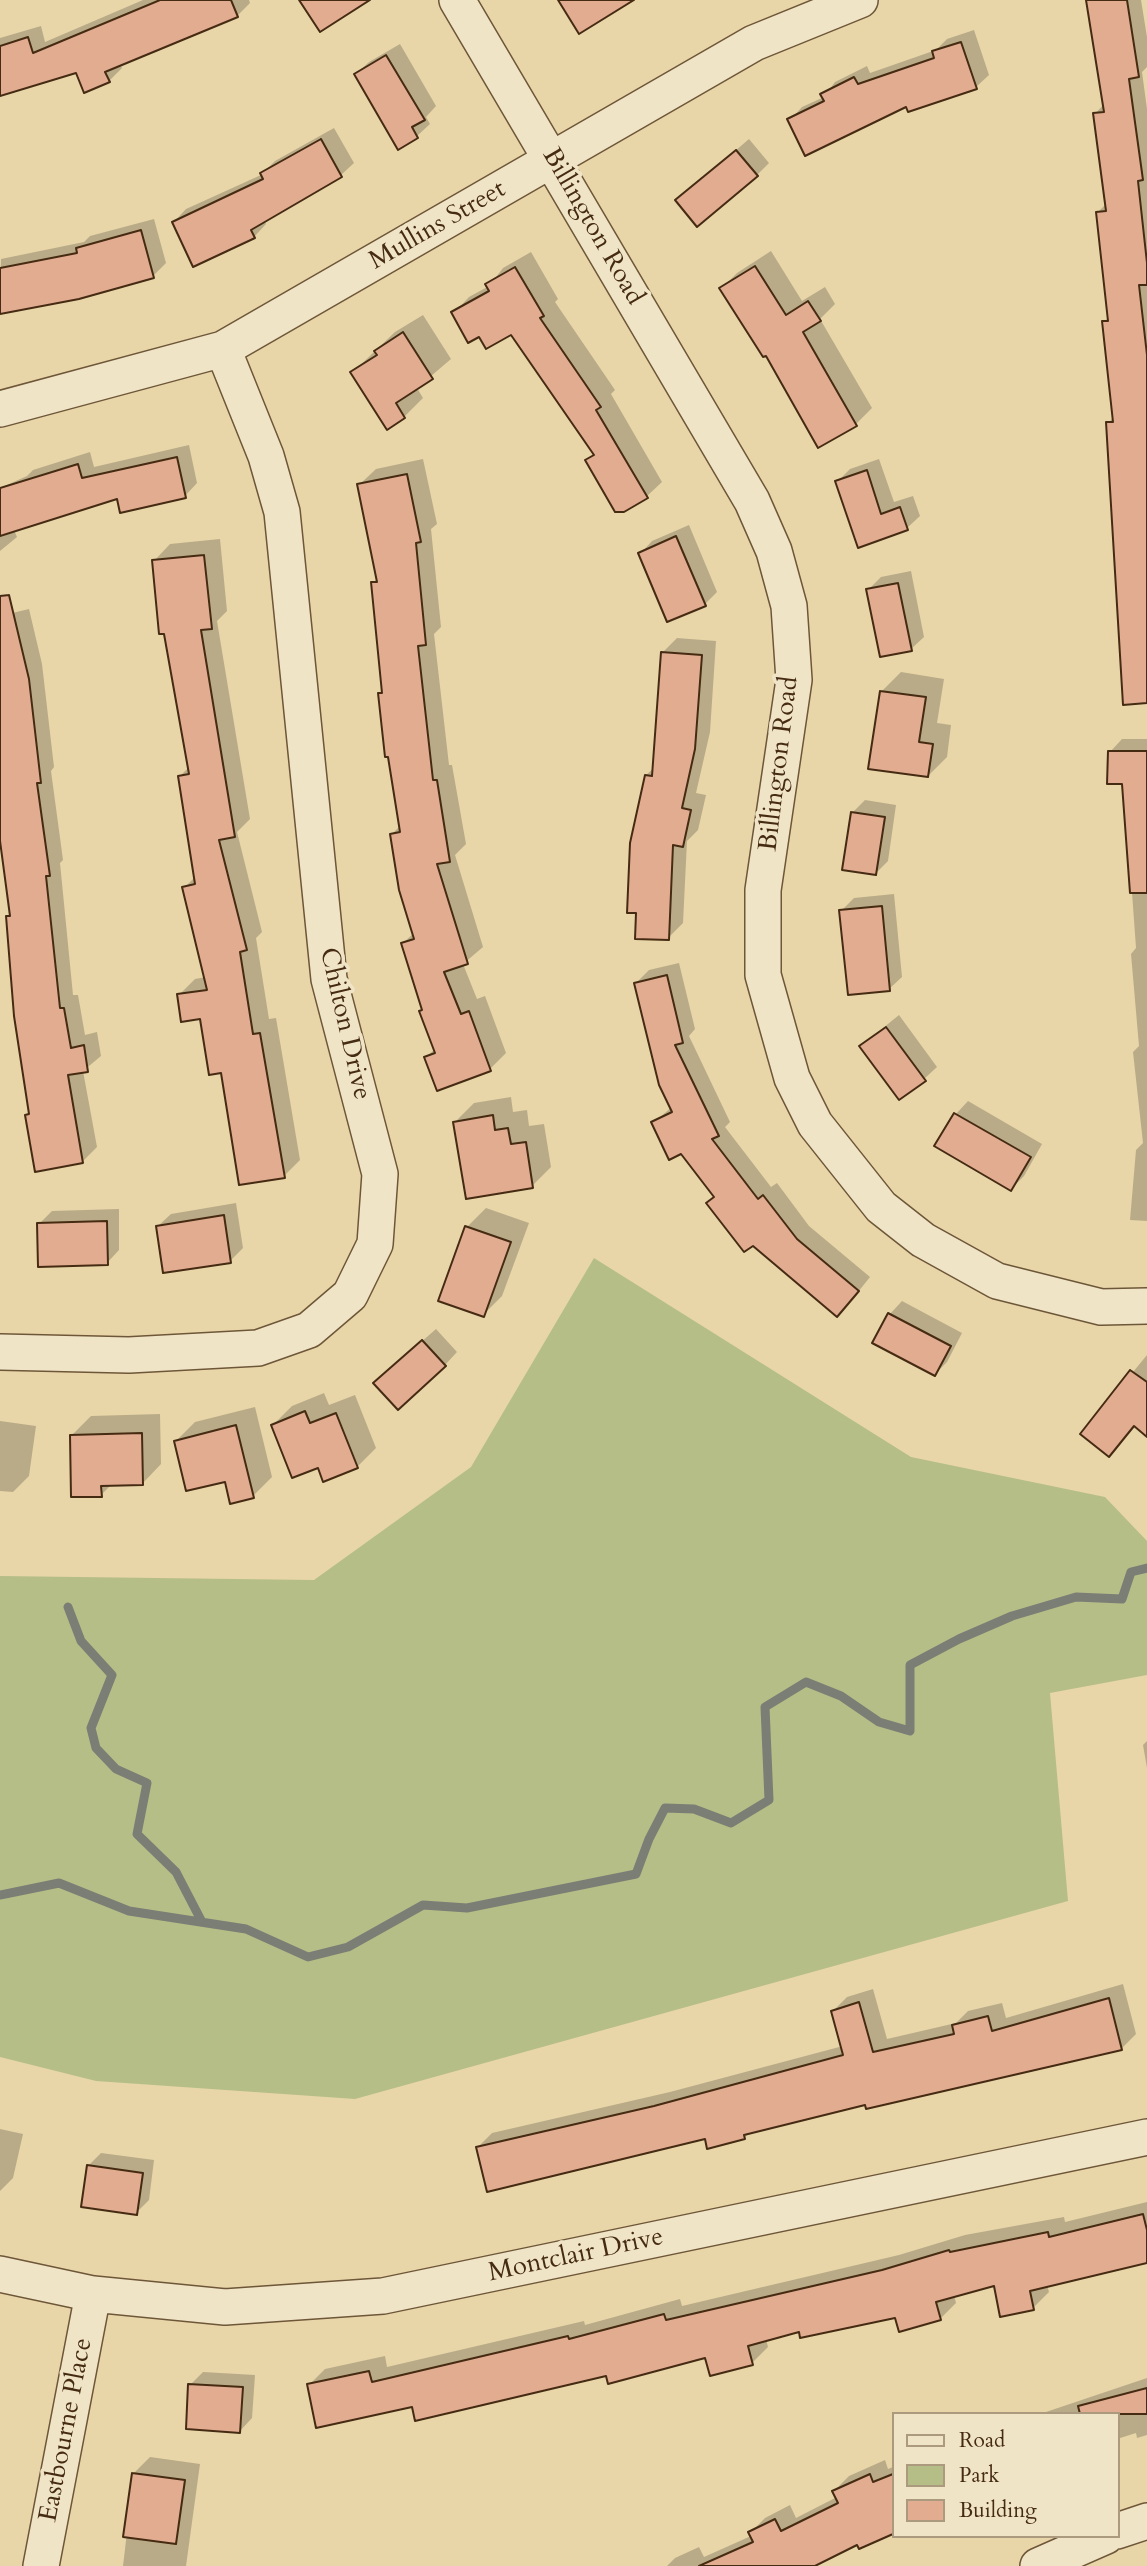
<!DOCTYPE html>
<html>
<head>
<meta charset="utf-8">
<style>
	body { margin:0 }
	#map { position:relative; width:1147px; height:2566px; overflow:hidden; background:#e8d6a9; font-family:Cardo,serif }
	canvas { display:block }
	.legend { position:absolute; left:892px; top:2412px; width:228px; height:126px; box-sizing:border-box; background:#f0e4c7; border:2px solid #ac9a7f; margin:0; padding:9px 12px; list-style:none; font-size:21px; color:#462b13 }
	.legend li { display:flex; align-items:center; gap:14px; height:35px }
	.legend b { width:35px; border:2px solid #ac9a7f }
</style>
</head>
<body>
<div id="map">
<canvas width="1147" height="2566"></canvas>
<ul class="legend">
<li><b style="height:9px;background:#f0e4c7"></b>Road</li>
<li><b style="height:19px;background:#b6be88"></b>Park</li>
<li><b style="height:19px;background:#e2ac91"></b>Building</li>
</ul>
</div>
<script>
const ctx = document.querySelector('canvas').getContext('2d');
ctx.lineJoin = 'round';
function paint(path, color) { ctx.fillStyle = color; ctx.fill(path, 'evenodd'); }
const toPath = rows => new Path2D(rows.map(r => 'M' + r).join(''));
function stroke(path, color, width, dash) { ctx.strokeStyle = color; ctx.lineWidth = width; ctx.lineCap = dash ? 'butt' : 'round'; ctx.setLineDash(dash || []); ctx.stroke(path); }
function write(font, color, halo, rows, align = 'center') {
  ctx.font = font + ' Cardo,serif'; ctx.lineWidth = 7; ctx.setLineDash([]); ctx.textBaseline = 'middle'; ctx.strokeStyle = halo; ctx.fillStyle = color; for (const [text, x, y, turn = 0] of rows) {
    ctx.save(); ctx.translate(x, y); ctx.rotate((+turn || 0) * Math.PI / 180); ctx.textAlign = isNaN(turn) ? turn : align; if (halo) ctx.strokeText(text, 0, 0); ctx.fillText(text, 0, 0); ctx.restore();
  }
}
const green = toPath([
	[594,1258,911,1457,1105,1497,1147,1541,1147,1675,1050,1693,1068,1901,355,2099,96,2081,0,2057,0,1576,314,1580,471,1467]
]);
const shadow = toPath([
	[143,0,249,0,250,3,237,16,120,64,122,68,109,81,85,91,77,71,0,95,0,38,41,26,45,42],
	[1087,0,1141,0,1147,37,1147,67,1142,72,1147,109,1147,701,1108,423,1114,417,1104,322,1110,316,1098,212,1106,204,1095,114,1104,104],
	[974,30,989,75,976,87,907,105,790,120,802,107,824,97,835,82,867,66,870,73,936,50,947,39],
	[400,44,436,106,426,117,430,124,417,136,356,74,369,62],
	[334,128,354,163,341,175,264,220,266,224,254,237,174,222,186,209,261,175,275,161],
	[749,139,769,163,757,175,678,200],
	[154,219,166,263,153,276,0,312,1,259,84,242,90,236],
	[771,251,802,301,825,287,835,304,820,319,872,408,856,424,766,353,721,289,737,273],
	[531,252,558,299,555,302,615,390,611,394,662,482,646,497,587,460,594,453,512,332,479,334,454,313,469,297,489,286,503,268],
	[423,315,451,359,417,388,423,398,404,417,352,373,395,332],
	[189,445,197,483,185,496,118,497,14,530,17,537,0,551,0,488,27,476,33,470,90,452,94,467],
	[423,459,437,524,431,529,441,627,434,634,449,765,452,765,466,844,455,855,483,947,463,964,477,999,485,996,506,1053,490,1069,426,1057,435,1049,403,943,414,933,392,834,401,825,380,694,384,690,373,583,378,578,359,485,376,469],
	[879,459,894,502,913,496,920,516,907,528,859,545,837,482,850,469],
	[689,525,717,592,705,604,640,554,652,541],
	[220,539,227,611,217,621,250,819,237,832,262,932,256,938,269,1019,276,1018,300,1160,284,1176,223,1071,201,1017,179,995,195,979,206,977,184,888,196,876,180,776,189,767,154,561,170,544],
	[911,571,924,637,911,649,868,590,881,577],
	[29,609,42,664,54,767,51,771,63,860,60,863,73,995,78,995,85,1035,97,1032,101,1056,83,1071,97,1147,83,1161,27,1116,30,1112,8,917,11,913,0,828,0,616],
	[677,638,716,641,710,732,696,793,706,795,698,830,687,841,683,923,668,938,646,775,654,768,662,653],
	[901,672,944,679,937,723,951,725,947,757,928,776,882,691],
	[1122,739,1147,739,1147,1221,1130,1220,1136,1150,1143,1143,1133,1052,1139,1046,1131,954,1136,948,1124,782,1110,752],
	[865,800,896,805,888,861,875,874,852,813],
	[894,894,902,977,889,989,841,911,854,898],
	[679,963,695,1029,689,1036,730,1122,725,1127,771,1187,777,1183,809,1226,870,1277,850,1302,708,1203,715,1196,681,1152,653,1123,672,1107,636,983,649,970],
	[899,1015,937,1067,924,1079,861,1046],
	[511,1097,513,1112,527,1110,529,1126,544,1124,551,1167,532,1186,455,1122,474,1103],
	[968,1101,1042,1144,1024,1176,1011,1189,937,1145,956,1114],
	[236,1203,243,1248,230,1261,158,1226,171,1214],
	[486,1208,529,1223,502,1296,483,1315,467,1227],
	[119,1209,119,1250,107,1263,39,1224,52,1211],
	[902,1301,962,1333,947,1362,935,1374,874,1342,890,1314],
	[436,1329,457,1352,445,1365,388,1371],
	[1147,1355,1147,1434,1136,1426,1109,1455,1082,1434],
	[324,1393,329,1405,355,1395,376,1448,357,1467,319,1466,273,1425,292,1406],
	[255,1407,272,1477,253,1496,176,1441,195,1422],
	[160,1414,161,1464,142,1484,112,1484,101,1495,72,1435,91,1416],
	[0,1421,36,1426,29,1476,13,1492,0,1491],
	[1147,1741,1147,1768,1143,1745],
	[1123,1984,1136,2034,1121,2049,867,2103,750,2132,744,2138,478,2147,492,2133,670,2092,843,2046,833,2011,847,1997,873,1989,887,2039,956,2023,968,2011,1002,2003,1006,2018],
	[0,2129,23,2134,13,2178,0,2191],
	[101,2153,154,2160,149,2200,136,2213,88,2166],
	[1147,2202,1147,2262,1047,2285,1049,2292,1033,2308,995,2284,954,2295,956,2303,940,2319,896,2316,800,2330,766,2339,768,2347,752,2363,706,2356,414,2405,309,2385,325,2369,385,2356,387,2367,584,2321,585,2325,680,2299,682,2306,899,2255,965,2235,1064,2217,1065,2222],
	[203,2372,255,2375,252,2418,240,2431,190,2385],
	[1147,2378,1147,2435,1137,2438,1136,2433,1117,2439,1117,2414,1040,2414],
	[150,2457,200,2464,186,2566,123,2566,134,2473],
	[885,2460,888,2469,893,2467,893,2533,860,2547,858,2543,811,2566,667,2566,675,2558,699,2547,704,2557,751,2536,750,2533,765,2518,790,2505,796,2518,837,2497,834,2491,849,2476]
]);
const stream = toPath([
	[68,1607,81,1641,112,1675,91,1728,96,1748,116,1769,147,1783,137,1834,176,1872,202,1922],
	[0,1895,59,1883,129,1911,246,1929,308,1957,348,1947,423,1905,467,1908,636,1874,649,1839,665,1808,694,1809,731,1823,769,1800,765,1707,806,1682,841,1696,879,1722,910,1731,910,1665,959,1639,1012,1616,1076,1597,1122,1599,1131,1572,1147,1568]
]);
const building = toPath([
	[160,0,231,0,238,17,105,72,110,82,84,93,76,73,0,96,0,46,28,37,33,53,160,0],
	[299,0,370,0,320,32,299,0],
	[558,0,634,0,579,34,558,0],
	[1086,0,1127,0,1139,77,1129,79,1143,180,1138,181,1147,263,1147,285,1139,285,1147,355,1147,703,1123,705,1106,422,1113,422,1102,321,1108,321,1096,212,1106,211,1093,113,1104,112,1086,0],
	[961,42,977,89,908,112,906,107,805,156,787,119,824,101,820,94,854,77,858,84,934,58,932,51,961,42],
	[386,55,425,120,412,127,418,138,398,150,354,74,386,55],
	[321,139,342,177,251,230,255,238,193,267,172,222,263,179,260,173,321,139],
	[736,150,758,176,697,227,675,200,736,150],
	[141,230,154,278,79,299,0,314,0,268,77,253,76,248,141,230],
	[755,266,786,315,808,301,821,321,803,332,857,426,818,448,766,356,763,357,719,288,755,266],
	[515,267,544,316,540,318,601,407,596,410,648,498,624,512,615,512,585,460,594,455,511,335,486,349,479,337,468,343,451,312,489,291,485,284,515,267],
	[403,332,433,379,396,403,405,418,387,430,350,372,377,355,374,351,403,332],
	[177,457,186,498,120,513,117,499,0,536,0,488,78,464,82,478,177,457],
	[867,470,881,514,900,507,908,530,858,548,835,481,867,470],
	[407,474,421,542,416,543,426,645,418,646,433,780,437,780,450,862,437,864,468,964,444,972,461,1014,469,1011,491,1071,437,1091,424,1057,435,1053,419,1011,422,1010,401,943,414,939,399,890,390,834,400,832,388,757,385,757,378,693,382,693,371,582,377,582,357,484,407,474],
	[676,536,706,606,667,622,638,553,676,536],
	[204,555,212,629,201,630,235,837,219,840,247,950,240,952,253,1034,260,1033,285,1178,239,1185,221,1073,209,1075,200,1019,181,1022,177,994,207,990,182,887,195,884,178,776,189,774,164,634,159,634,152,560,204,555],
	[898,583,912,651,880,657,866,589,898,583],
	[9,595,29,679,41,783,37,783,50,876,46,876,60,1008,64,1008,71,1048,84,1045,88,1072,68,1075,83,1163,35,1172,25,1115,29,1114,14,1016,6,916,10,916,0,841,0,596,9,595],
	[661,652,702,655,695,749,682,808,691,810,683,847,673,845,669,940,635,939,636,913,627,913,630,843,645,775,652,776,661,652],
	[880,691,926,697,919,742,933,744,928,777,868,769,880,691],
	[1108,751,1147,751,1147,893,1130,893,1122,784,1107,784,1108,751],
	[851,812,885,817,876,875,842,870,851,812],
	[882,906,890,991,848,995,839,910,882,906],
	[667,975,683,1043,675,1045,719,1136,712,1139,758,1199,763,1195,797,1239,859,1291,837,1317,753,1246,744,1252,706,1203,714,1197,681,1154,669,1160,651,1122,672,1112,659,1085,634,983,667,975],
	[886,1027,926,1081,899,1100,859,1046,886,1027],
	[954,1113,1031,1157,1011,1191,934,1146,954,1113],
	[493,1115,495,1130,508,1128,511,1144,526,1142,533,1188,466,1199,453,1122,493,1115],
	[224,1215,231,1263,163,1273,156,1226,224,1215],
	[107,1221,108,1265,38,1267,37,1223,107,1221],
	[465,1226,511,1242,484,1317,438,1301,465,1226],
	[888,1313,951,1346,935,1376,872,1343,888,1313],
	[422,1340,446,1366,398,1410,373,1383,422,1340],
	[1130,1370,1147,1382,1147,1437,1134,1426,1109,1457,1080,1434,1130,1370],
	[305,1411,310,1423,336,1413,358,1468,323,1482,318,1468,292,1478,271,1425,305,1411],
	[236,1425,254,1498,230,1504,225,1482,186,1491,174,1441,236,1425],
	[142,1433,143,1485,101,1486,102,1497,71,1497,70,1435,142,1433],
	[1109,1998,1122,2050,866,2109,865,2105,744,2135,745,2139,707,2149,705,2139,487,2192,476,2147,654,2106,843,2055,831,2011,859,2002,873,2052,954,2034,952,2025,988,2016,992,2031,1109,1998],
	[87,2165,143,2173,137,2215,81,2207,87,2165],
	[1143,2214,1147,2230,1147,2263,1030,2291,1034,2310,1000,2317,994,2286,936,2302,941,2320,899,2332,895,2318,800,2338,799,2332,748,2346,753,2365,710,2376,705,2358,608,2384,606,2376,415,2421,412,2407,316,2428,307,2384,369,2371,372,2382,568,2336,569,2339,664,2314,666,2320,882,2270,949,2250,950,2252,1048,2232,1049,2237,1143,2214],
	[188,2384,243,2387,240,2433,186,2429,188,2384],
	[1147,2388,1147,2414,1080,2414,1078,2406,1147,2388],
	[132,2473,185,2480,176,2544,123,2537,132,2473],
	[870,2474,873,2482,893,2474,893,2534,859,2549,857,2545,815,2566,699,2566,753,2542,748,2532,775,2519,781,2531,838,2503,832,2491,870,2474]
]);
const minor = toPath([
	[457,0,752,501,774,551,789,606,794,680,763,890,763,975,792,1078,815,1124,881,1207,923,1240,997,1281,1101,1307,1147,1306],
	[0,409,223,349,754,43,860,0],
	[0,1352,129,1355,258,1348,309,1330,350,1295,375,1244,380,1174,329,979,282,512,266,456,223,349],
	[0,2274,93,2294,225,2307,383,2296,1147,2137],
	[1117,2531,1147,2521],
	[41,2566,93,2294],
	[1038,2566,1106,2536]
]);
const streetNames = [
	["Mullins Street",438,226,-30],
	["Billington Road",592,227,60],
	["Billington Road",780,764,-83],
	["Chilton Drive",344,1024,77],
	["Montclair Drive",576,2256,-12],
	["Eastbourne Place",67,2430,-79]
];
paint(green, '#b6be88');
paint(shadow, '#0003');
stroke(stream, '#7b7e74', 9);
paint(building, '#e2ac91');
stroke(building, '#462b13', 2);
stroke(minor, '#6e5638', 38);
stroke(minor, '#f0e4c7', 35);
write('26px', '#462b13', '#f0e4c7', streetNames);
</script>
</body>
</html>
